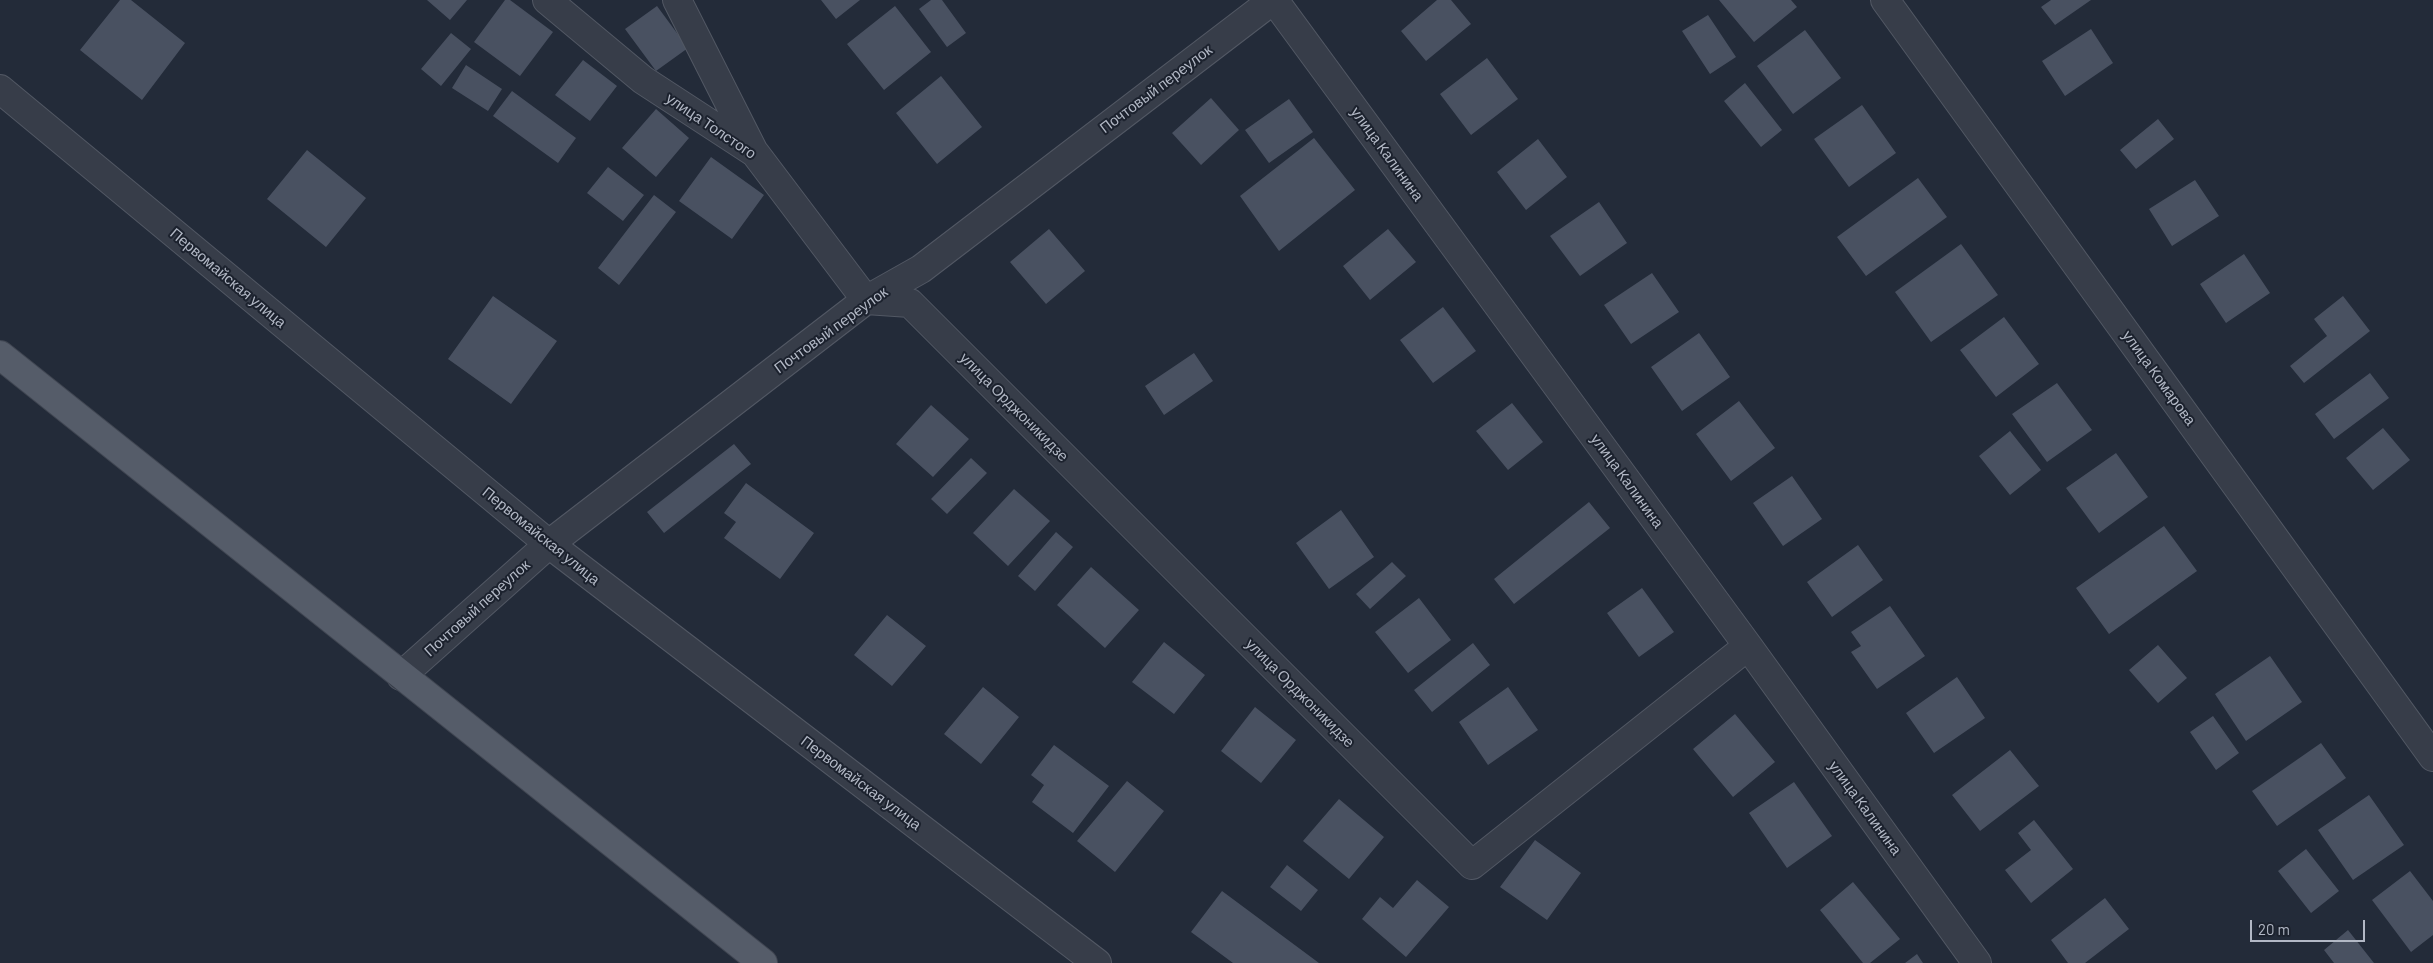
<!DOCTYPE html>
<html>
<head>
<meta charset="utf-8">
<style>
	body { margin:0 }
	#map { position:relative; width:2433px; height:963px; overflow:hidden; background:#232b39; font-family:Barlow,sans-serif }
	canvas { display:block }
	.scale { position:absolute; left:2250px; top:920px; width:115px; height:22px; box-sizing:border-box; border:2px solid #b2b8c5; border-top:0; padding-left:6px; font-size:15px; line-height:18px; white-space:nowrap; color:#b2b8c5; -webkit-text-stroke:4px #1c222e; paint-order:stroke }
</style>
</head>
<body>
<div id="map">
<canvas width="2433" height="963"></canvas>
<div class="scale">20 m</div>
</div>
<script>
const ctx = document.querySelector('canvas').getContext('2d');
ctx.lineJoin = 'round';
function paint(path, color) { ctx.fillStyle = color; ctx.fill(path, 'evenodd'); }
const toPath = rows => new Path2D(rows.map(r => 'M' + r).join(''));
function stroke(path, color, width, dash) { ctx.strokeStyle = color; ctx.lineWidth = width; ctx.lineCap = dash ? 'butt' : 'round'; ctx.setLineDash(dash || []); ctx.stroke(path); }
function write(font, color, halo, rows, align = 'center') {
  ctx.font = font + ' Barlow,sans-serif'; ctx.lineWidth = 4; ctx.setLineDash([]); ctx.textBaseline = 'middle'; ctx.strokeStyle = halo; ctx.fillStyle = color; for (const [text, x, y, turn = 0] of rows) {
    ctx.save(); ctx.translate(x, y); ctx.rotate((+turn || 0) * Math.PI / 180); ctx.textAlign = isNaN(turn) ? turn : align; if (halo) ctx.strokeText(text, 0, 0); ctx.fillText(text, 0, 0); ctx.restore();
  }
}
const building = toPath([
	[120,0,131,0,185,43,142,100,80,50],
	[427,0,467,0,450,20],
	[505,0,510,0,553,32,520,76,474,42],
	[821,0,860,0,836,19],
	[931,0,942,0,966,33,947,47,919,9],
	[1437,0,1451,0,1471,24,1426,61,1401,31],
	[1719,0,1791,0,1797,7,1754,42],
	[2051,0,2091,0,2055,25,2041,7],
	[657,6,688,48,656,71,625,29],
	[895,6,931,52,884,90,847,44],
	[1708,15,1736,57,1710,74,1682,31],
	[2091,29,2113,63,2065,96,2042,61],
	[1805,30,1841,78,1793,114,1757,66],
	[451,33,471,49,441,86,421,69],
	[1487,58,1518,99,1471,135,1440,94],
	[583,60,617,86,590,121,555,95],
	[466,65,502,89,488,111,452,88],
	[941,76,982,127,937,164,896,113],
	[1745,83,1782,130,1761,147,1724,101],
	[512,91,576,138,558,163,493,116],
	[1211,98,1239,130,1201,165,1172,133],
	[1289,99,1313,132,1269,163,1245,130],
	[1862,105,1896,153,1849,187,1814,139],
	[656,109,689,138,656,177,622,148],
	[2158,119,2174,139,2136,169,2120,150],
	[1314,138,1355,190,1279,251,1240,196],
	[1538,139,1567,177,1526,210,1497,172],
	[307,150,366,198,326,247,267,199],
	[711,157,764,195,732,239,679,201],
	[608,167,644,195,623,221,587,193],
	[1918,178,1947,217,1866,276,1837,237],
	[2195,180,2219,216,2172,246,2149,209],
	[654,195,676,212,619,285,598,268],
	[1599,202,1627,243,1580,276,1550,236],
	[1049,229,1085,271,1046,304,1010,262],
	[1388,229,1416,262,1370,300,1343,266],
	[1961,244,1998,295,1931,342,1895,292],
	[2244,254,2270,293,2226,323,2200,284],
	[1652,273,1679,312,1631,344,1604,305],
	[493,296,557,341,511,404,448,359],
	[2343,296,2370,331,2304,383,2290,366,2327,336,2314,319],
	[1443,307,1476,351,1433,383,1400,340],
	[2004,317,2039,364,1996,397,1960,350],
	[1699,333,1730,377,1682,411,1651,367],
	[1194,353,1213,381,1164,415,1145,386],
	[2370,373,2389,398,2334,439,2315,414],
	[2057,383,2092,430,2047,462,2012,414],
	[1739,401,1775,448,1731,481,1696,434],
	[1512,403,1543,442,1508,470,1476,431],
	[931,405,969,439,933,477,896,444],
	[2383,428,2410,460,2373,490,2346,458],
	[2010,431,2041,470,2010,495,1979,456],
	[734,444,751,464,664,533,647,512],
	[2116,453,2148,497,2099,533,2066,488],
	[971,458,987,473,947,514,931,499],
	[1792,476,1822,519,1783,546,1753,503],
	[746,483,814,533,780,579,724,538,736,522,724,513],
	[1014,489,1050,521,1008,566,973,533],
	[1589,502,1610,528,1514,604,1494,579],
	[1341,510,1374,557,1329,589,1296,543],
	[2164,526,2197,571,2109,634,2076,588],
	[1056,532,1073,547,1035,591,1018,576],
	[1858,545,1883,580,1832,617,1807,582],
	[1392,562,1406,576,1370,609,1356,594],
	[1091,567,1139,610,1105,648,1057,605],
	[1642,588,1674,632,1639,657,1607,613],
	[1419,598,1451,640,1408,673,1375,632],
	[1890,606,1925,656,1877,689,1851,652,1861,646,1851,632],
	[887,615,926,646,892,686,854,655],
	[1164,642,1205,675,1174,714,1132,682],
	[1473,643,1490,665,1432,712,1414,690],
	[2158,645,2187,678,2158,703,2129,670],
	[2270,656,2302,702,2246,741,2215,694],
	[1957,677,1985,718,1934,753,1906,713],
	[983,687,1019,717,981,764,944,734],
	[1508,687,1538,730,1488,765,1459,722],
	[1255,707,1296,740,1261,783,1221,751],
	[1735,714,1775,762,1733,797,1693,749],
	[2213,716,2239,753,2216,770,2190,732],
	[2321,743,2346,778,2277,826,2252,791],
	[1054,745,1109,786,1073,833,1032,802,1044,785,1031,775],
	[2010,750,2039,786,1980,831,1952,795],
	[1127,781,1164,811,1115,872,1077,841],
	[1794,782,1832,836,1787,868,1749,813],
	[2369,795,2404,845,2353,880,2318,830],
	[1339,799,1384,837,1349,879,1303,841],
	[2034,820,2073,869,2031,903,2005,870,2031,850,2018,833],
	[1535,840,1581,873,1547,920,1500,887],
	[2306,849,2339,891,2311,913,2278,871],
	[1287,865,1318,890,1301,911,1270,887],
	[2410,871,2433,901,2433,935,2411,952,2372,900],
	[1417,880,1449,907,1406,957,1362,919,1380,897,1393,908],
	[1853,882,1900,939,1870,963,1863,963,1820,910],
	[1222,891,1319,963,1233,963,1191,932],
	[2105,898,2129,929,2085,963,2068,963,2051,940],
	[2348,930,2374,963,2334,963,2324,950],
	[1917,954,1923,963,1905,963]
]);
const minor = toPath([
	[547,0,643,80,755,153,866,300,910,303,1472,865,1748,646],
	[677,0,754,152],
	[1274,0,1748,646,1977,963],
	[1885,0,2433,757],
	[0,89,549,544,1097,963],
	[401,676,549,544,866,300,921,269,1273,0]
]);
const major = toPath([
	[0,355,763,963]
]);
const streetNames = [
	["Почтовый переулок",1156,89,-37],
	["улица Толстого",711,126,34],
	["улица Калинина",1387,154,54],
	["Первомайская улица",228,278,40],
	["Почтовый переулок",831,330,-36],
	["улица Комарова",2159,378,54],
	["улица Орджоникидзе",1014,407,45],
	["улица Калинина",1627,481,54],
	["Первомайская улица",541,536,39],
	["Почтовый переулок",477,608,-42],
	["улица Орджоникидзе",1300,693,45],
	["Первомайская улица",861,783,37],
	["улица Калинина",1865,808,54]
];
paint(building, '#495161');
stroke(minor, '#525864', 30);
stroke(major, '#404652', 30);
stroke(minor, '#373d49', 28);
stroke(major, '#555c69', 28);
write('15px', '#b2b8c5', '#1c222e', streetNames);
</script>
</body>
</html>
